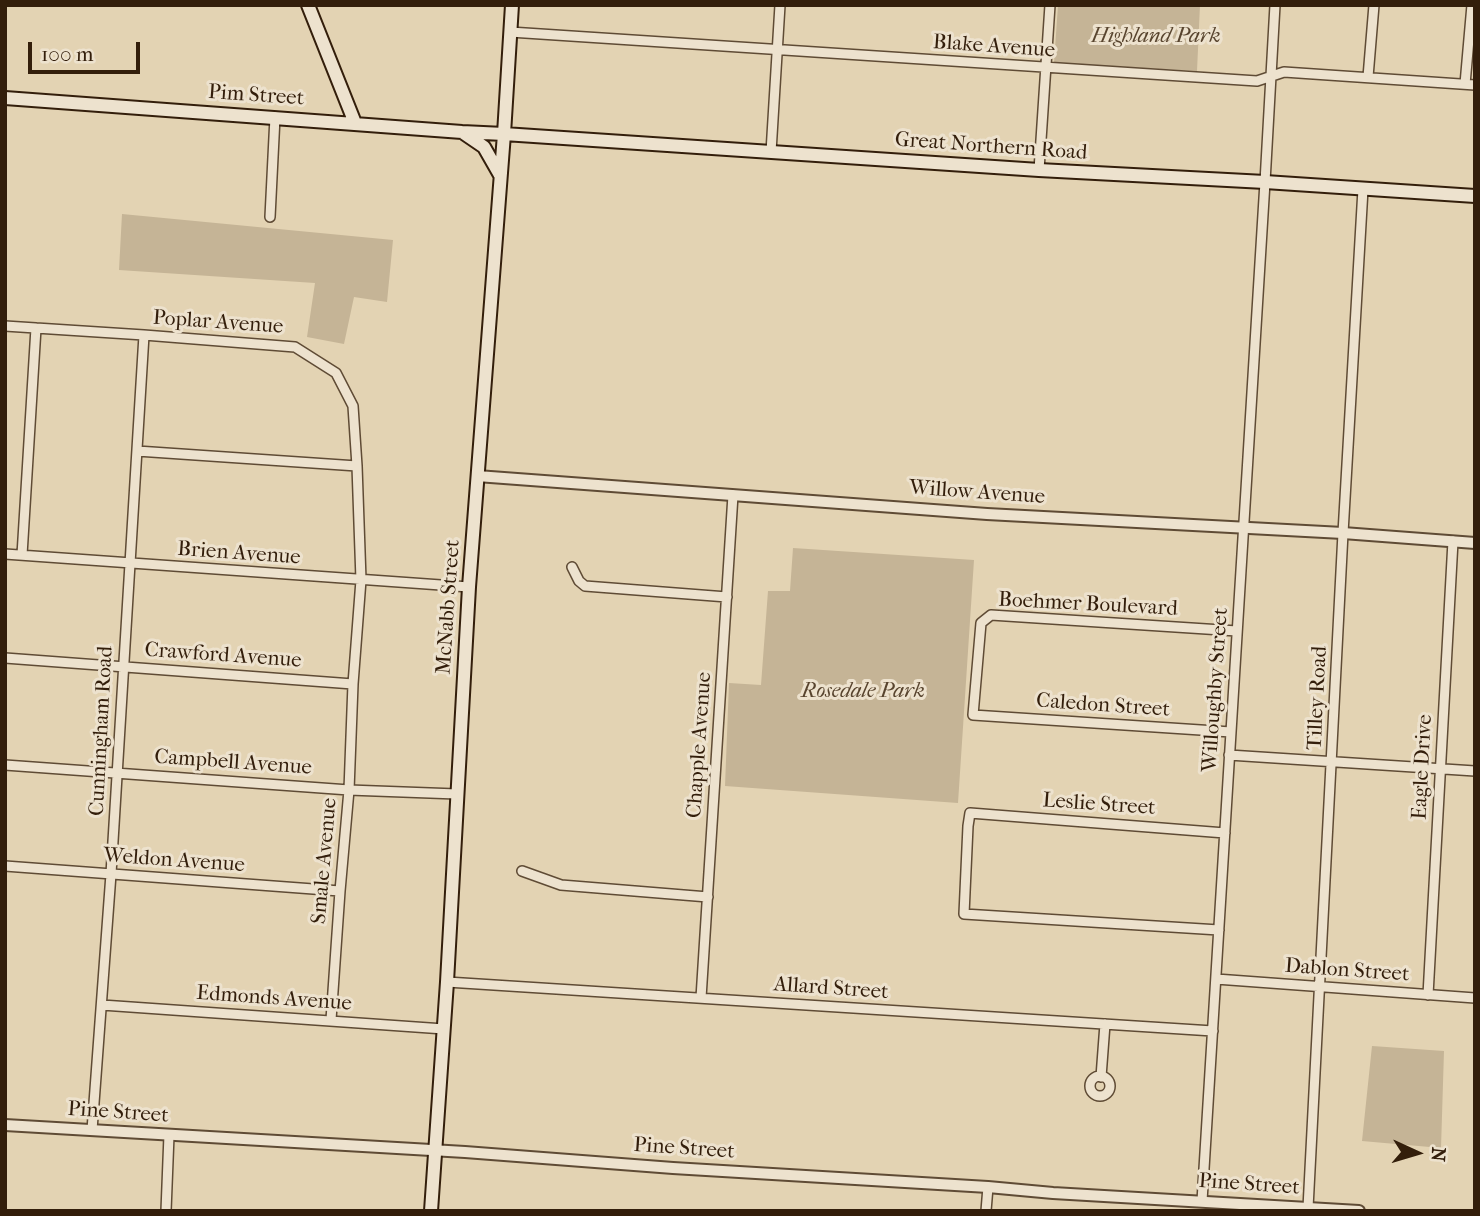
<!DOCTYPE html>
<html>
<head>
<meta charset="utf-8">
<style>
	body { margin:0 }
	#map { position:relative; width:1480px; height:1216px; overflow:hidden; background:#e3d3b3; font-family:"IM FELL French Canon",serif }
	canvas { display:block }
	.frame { position:absolute; inset:0; border:7px solid #331e0b; pointer-events:none }
	.north { position:absolute; left:1382px; top:1118px; width:70px; height:70px; -webkit-text-stroke:5px #ede2ce; paint-order:stroke; rotate:94deg; font-size:19px; font-weight:700; line-height:28px; text-align:center; color:#331e0b }
	.north::after { content:''; display:block; margin:auto; width:24px; height:32px; background:#331e0b; clip-path:polygon(50% 0,100% 100%,50% 72%,0 100%) }
	.scale { position:absolute; left:28px; top:42px; width:112px; height:32px; box-sizing:border-box; border:4px solid #331e0b; border-top:0; padding-left:9px; font-size:21px; line-height:24px; white-space:nowrap; color:#331e0b; -webkit-text-stroke:5px #ede2ce; paint-order:stroke }
</style>
</head>
<body>
<div id="map">
<canvas width="1480" height="1216"></canvas>
<div class="frame"></div>
<div class="north">N</div>
<div class="scale">100 m</div>
</div>
<script>
const ctx = document.querySelector('canvas').getContext('2d');
ctx.lineJoin = 'round';
function paint(path, color) { ctx.fillStyle = color; ctx.fill(path, 'evenodd'); }
const toPath = rows => new Path2D(rows.map(r => 'M' + r).join(''));
function stroke(path, color, width, dash) { ctx.strokeStyle = color; ctx.lineWidth = width; ctx.lineCap = dash ? 'butt' : 'round'; ctx.setLineDash(dash || []); ctx.stroke(path); }
function write(font, color, halo, rows, align = 'center') {
  ctx.font = font + ' "IM FELL French Canon",serif'; ctx.lineWidth = 6; ctx.setLineDash([]); ctx.textBaseline = 'middle'; ctx.strokeStyle = halo; ctx.fillStyle = color; for (const [text, x, y, turn = 0] of rows) {
    ctx.save(); ctx.translate(x, y); ctx.rotate((+turn || 0) * Math.PI / 180); ctx.textAlign = isNaN(turn) ? turn : align; if (halo) ctx.strokeText(text, 0, 0); ctx.fillText(text, 0, 0); ctx.restore();
  }
}
const green = toPath([
	[1058,5,1200,5,1197,71,1054,63],
	[122,214,393,240,387,302,354,297,344,344,307,337,315,283,119,270],
	[793,548,974,560,958,803,725,786,729,683,761,685,768,591,790,591],
	[1372,1046,1444,1051,1441,1148,1362,1141]
]);
const minor = toPath([
	[510,32,1257,81,1284,72,1475,85],
	[1368,77,1374,5],
	[1465,84,1472,5],
	[771,152,780,5],
	[1039,170,1050,5],
	[270,217,275,117],
	[5,326,144,335,295,347,336,373,353,406,357,466,361,580,353,684,349,790,340,891,331,1020],
	[137,451,357,466],
	[5,554,469,587],
	[22,555,36,328],
	[572,567,579,581,585,586,727,597],
	[5,658,353,684],
	[1231,732,973,715,981,623,991,615,1237,631],
	[1229,755,1475,771],
	[5,765,349,790,457,794],
	[5,866,340,891],
	[522,871,561,885,708,897],
	[1219,930,964,914,968,826,970,813,1225,833],
	[1216,979,1475,998],
	[447,982,1213,1031],
	[1428,995,1453,541],
	[701,998,733,495],
	[102,1005,444,1029],
	'1090 1086a10 10 0 1 1 20 0a10 10 0 1 1-20 0Z',
	[1101,1077,1105,1024],
	[92,1130,111,874,144,335],
	[1202,1201,1265,182,1275,5],
	[1308,1208,1343,533,1363,189],
	[166,1211,169,1135],
	[986,1211,988,1187]
]);
const tertiary = toPath([
	[477,476,987,514,1343,533,1475,543],
	[5,1125,465,1152,673,1168,988,1187,1053,1193,1359,1211]
]);
const secondary = toPath([
	[308,5,355,123],
	[5,98,462,132,504,134,1039,170,1265,182,1475,196],
	[462,132,484,147,500,175],
	[431,1211,447,982,469,587,504,134,512,5]
]);
const parkNames = [
	["Highland Park",1156,37],
	["Rosedale Park",863,692]
];
const streetNames = [
	["Blake Avenue",994,47,4],
	["Pim Street",256,96,4],
	["Great Northern Road",991,147,4],
	["Poplar Avenue",218,323,4],
	["Willow Avenue",977,493,4],
	["Brien Avenue",239,554,4],
	["Boehmer Boulevard",1088,605,3],
	["McNabb Street",449,607,-86],
	["Crawford Avenue",223,656,4],
	["Willoughby Street",1216,690,-86],
	["Tilley Road",1318,698,-87],
	["Caledon Street",1103,706,4],
	["Cunningham Road",102,731,-87],
	["Chapple Avenue",700,745,-86],
	["Campbell Avenue",233,763,4],
	["Eagle Drive",1423,767,-87],
	["Leslie Street",1099,805,4],
	["Weldon Avenue",174,861,4],
	["Smale Avenue",325,861,-85],
	["Dablon Street",1347,971,4],
	["Allard Street",831,989,4],
	["Edmonds Avenue",274,999,4],
	["Pine Street",118,1113,4],
	["Pine Street",684,1149,4],
	["Pine Street",1249,1185,4]
];
paint(green, '#c5b496');
stroke(minor, '#5f4b35', 12);
stroke(tertiary, '#5f4b35', 14);
stroke(secondary, '#331e0b', 16);
stroke(minor, '#ede2ce', 9);
stroke(tertiary, '#ede2ce', 10);
stroke(secondary, '#ede2ce', 12);
write('italic 21px', '#58442e', '#ede2ce', parkNames);
write('21px', '#331e0b', '#ede2ce', streetNames);
</script>
</body>
</html>
